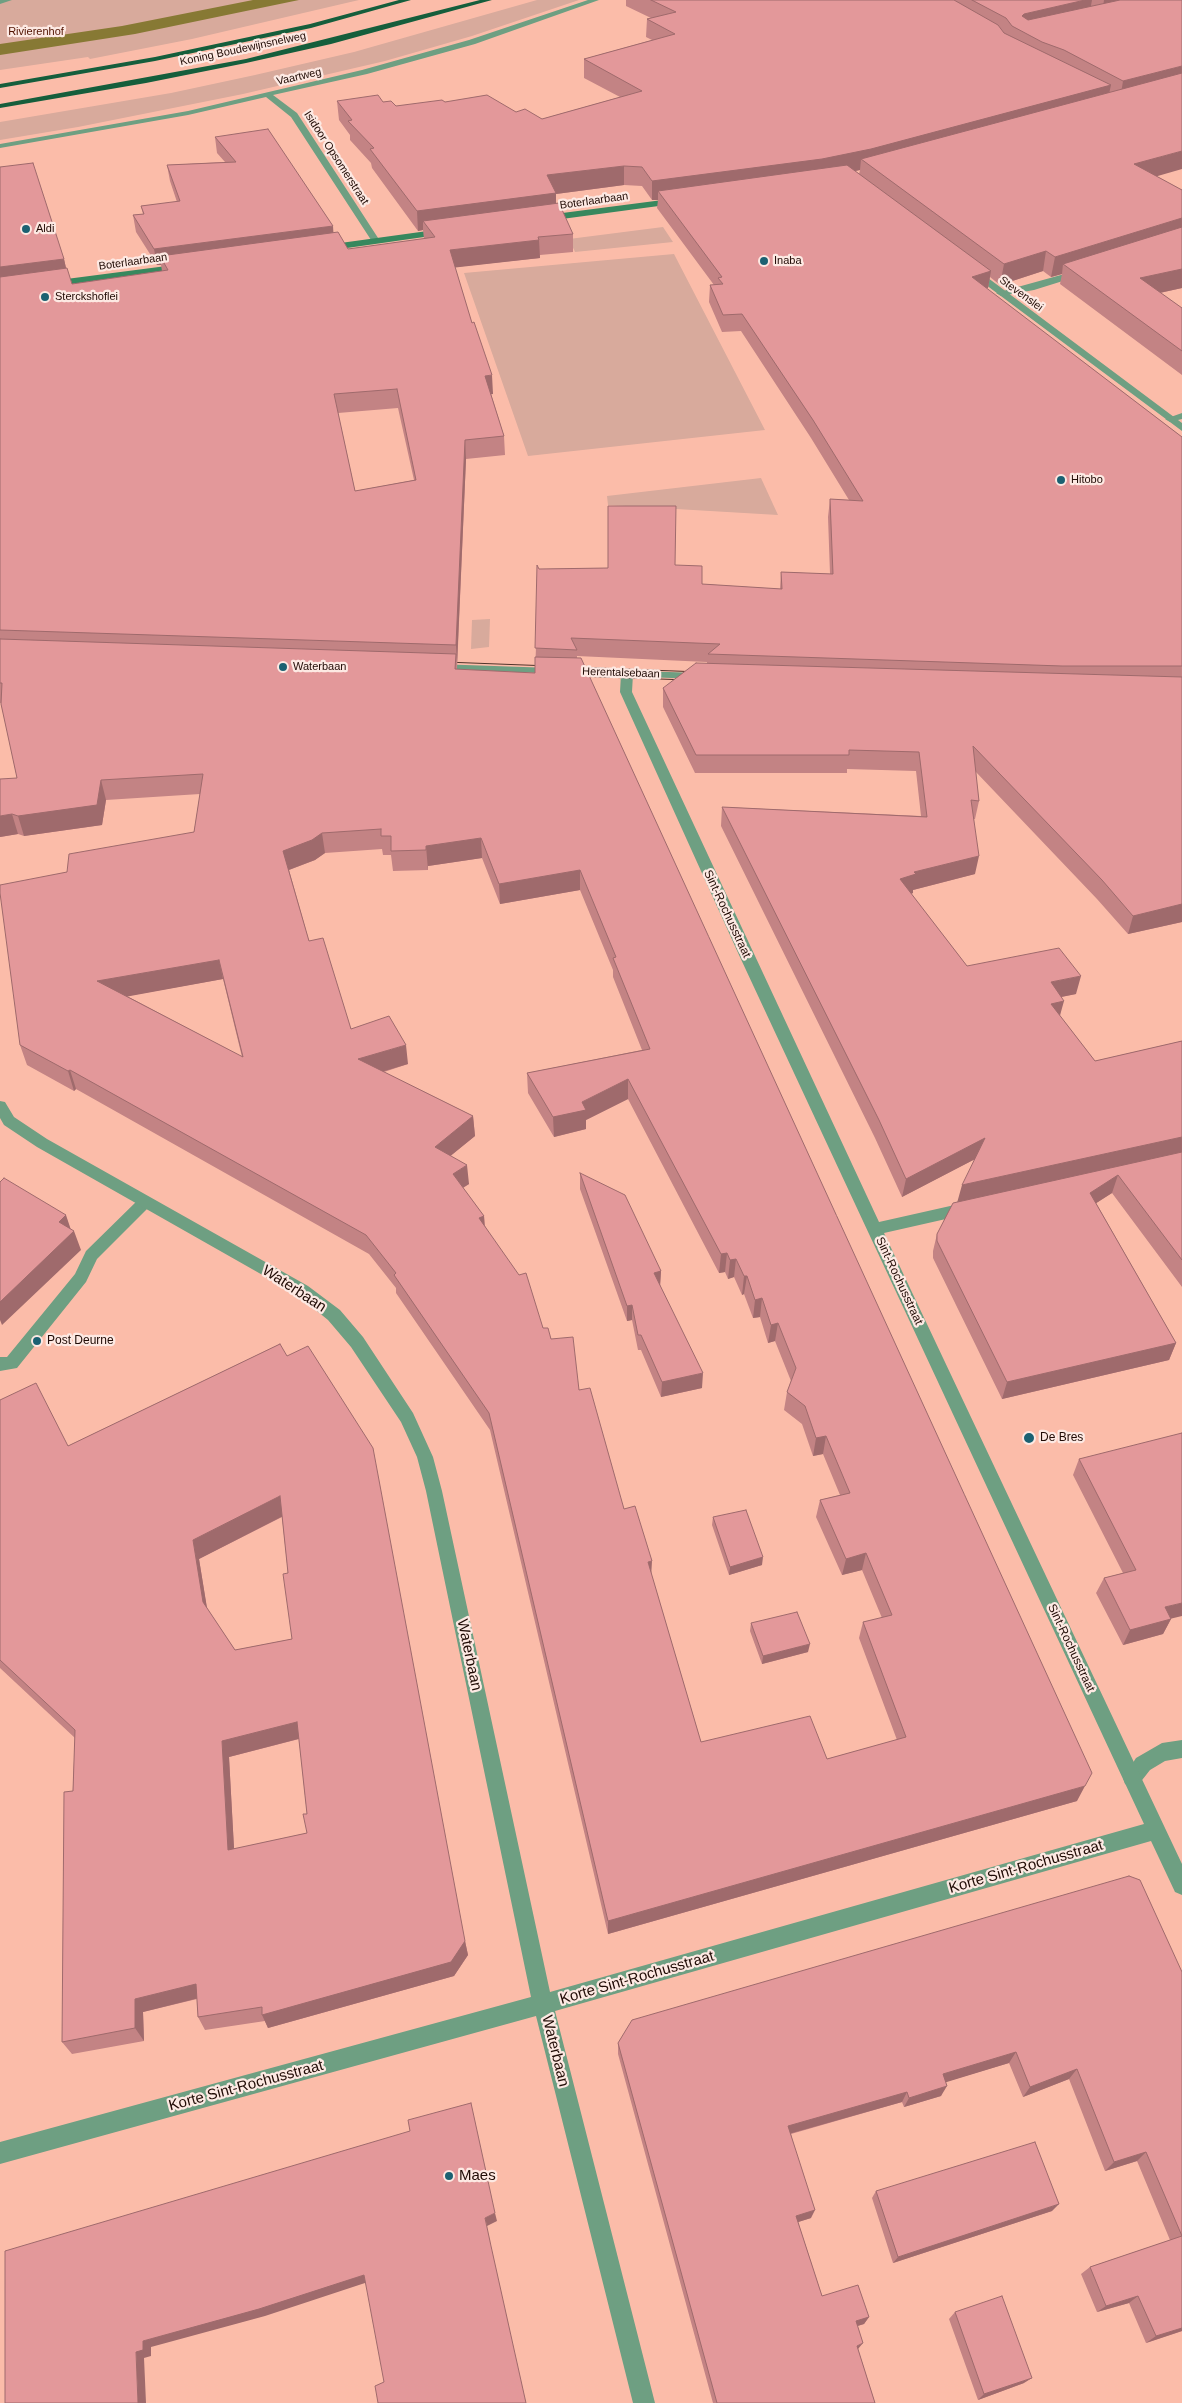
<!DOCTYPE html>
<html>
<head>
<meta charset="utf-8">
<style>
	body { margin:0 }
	canvas { display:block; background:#fbbca9 }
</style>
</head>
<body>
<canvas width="1182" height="2403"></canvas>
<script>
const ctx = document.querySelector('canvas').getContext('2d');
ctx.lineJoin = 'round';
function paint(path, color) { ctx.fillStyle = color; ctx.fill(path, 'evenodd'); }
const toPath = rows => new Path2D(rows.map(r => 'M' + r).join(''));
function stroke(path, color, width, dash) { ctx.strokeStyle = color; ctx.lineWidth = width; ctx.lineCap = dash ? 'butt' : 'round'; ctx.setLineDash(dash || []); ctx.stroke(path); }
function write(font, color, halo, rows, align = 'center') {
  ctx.font = font + ' Helvetica,sans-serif'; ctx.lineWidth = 4.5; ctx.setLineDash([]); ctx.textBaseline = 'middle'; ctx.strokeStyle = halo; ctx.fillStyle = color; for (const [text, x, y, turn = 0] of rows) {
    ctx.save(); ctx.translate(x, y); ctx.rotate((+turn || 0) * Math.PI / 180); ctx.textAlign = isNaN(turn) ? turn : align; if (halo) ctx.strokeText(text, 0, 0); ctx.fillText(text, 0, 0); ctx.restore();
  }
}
const green = toPath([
	[0,0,359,0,192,39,90,59,88,57,0,70],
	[537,0,579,0,472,36,385,61,243,94,78,127,0,140,0,122,171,93,255,75,354,52],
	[663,227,673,242,575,252,569,239],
	[674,254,765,430,528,456,464,273],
	[761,478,778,515,608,505,607,496],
	[490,619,489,647,471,649,472,620]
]);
const water = toPath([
	[253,0,299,0,135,34,0,55,0,44,122,26]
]);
const service = toPath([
	[1079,270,1083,273,1082,275,1034,290,1001,296,996,293,1079,270],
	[1182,413,1182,419,1170,422,1165,419,1182,413],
	[145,1196,150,1198,153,1202,150,1206,97,1259,86,1282,17,1368,0,1371,0,1357,7,1357,75,1274,86,1251,140,1198,145,1196],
	[1182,1740,1182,1758,1165,1761,1150,1770,1139,1784,1132,1787,1125,1784,1123,1778,1136,1758,1162,1743,1182,1740]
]);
const minor = toPath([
	[0,0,12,0,0,4,0,0],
	[588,0,599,0,475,44,367,74,273,95,297,113,380,241,379,243,373,243,291,117,266,97,188,115,0,148,0,144,188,111,362,70,469,40,588,0],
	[970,269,976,269,1182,423,1182,431,970,273,970,269],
	[627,671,633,674,632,692,879,1222,968,1202,973,1204,976,1208,973,1212,968,1214,884,1233,1182,1864,1182,1895,1175,1892,1151,1841,555,2011,655,2403,633,2403,536,2016,0,2164,0,2142,531,1997,426,1491,417,1457,401,1422,351,1347,328,1320,296,1294,37,1147,4,1125,0,1118,0,1101,5,1102,14,1117,47,1139,308,1286,340,1310,363,1337,413,1413,433,1457,442,1491,550,1992,1144,1824,739,955,620,692,621,674,627,671]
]);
const tertiary = toPath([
	[436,664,698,673,704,676,698,679,432,669,432,665,436,664]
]);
const secondary = toPath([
	[678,198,681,199,681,203,547,221,543,218,547,215,678,198],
	[442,229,445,230,445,234,326,251,322,248,326,245,442,229],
	[182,264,185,265,185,269,51,287,47,284,51,281,182,264]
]);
const motorway = toPath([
	[399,0,411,0,311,28,155,61,0,88,0,84,155,57,310,24,399,0],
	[480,0,492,0,331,44,246,63,146,83,0,108,0,104,246,59,480,0]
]);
const tram = toPath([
	[445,662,550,666],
	[572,667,700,672],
	[575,676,687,680]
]);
const wall = toPath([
	[626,0,1182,0,1156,176,1182,190,1182,288,1160,293,1182,308,1182,375,1060,284,1062,274,1051,277,1043,271,1000,285,990,277,988,288,987,289,1182,437,1182,922,1128,934,1097,899,975,771,979,801,975,819,974,819,975,874,913,890,913,893,911,894,967,966,1076,994,1061,997,1060,1016,1095,1061,1182,1041,1182,1287,1112,1193,1096,1203,1176,1343,1169,1360,1002,1399,933,1258,933,1251,937,1234,958,1202,975,1159,902,1197,875,1138,721,826,722,807,921,816,916,771,847,769,847,773,695,773,663,707,663,688,707,664,707,662,577,656,577,658,1077,1801,608,1934,490,1430,396,1293,396,1288,369,1254,76,1089,74,1091,27,1065,20,1045,67,872,194,832,200,794,106,800,102,825,24,836,18,834,0,837,17,778,1,703,0,703,0,167,64,259,66,268,72,284,162,271,161,265,157,265,136,232,133,215,143,214,141,206,177,202,170,181,167,165,225,162,217,153,215,137,333,233,348,249,424,239,423,230,418,231,372,168,371,163,350,140,350,135,339,120,337,101,383,102,396,106,445,102,516,112,542,119,620,97,584,78,584,59,652,40,646,37,647,19,651,18,626,6],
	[860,170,859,174,855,171],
	[624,185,642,186,652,200,658,200,657,208,714,285,710,285,709,302,722,332,741,331,811,438,849,500,830,499,828,517,830,574,781,572,780,589,702,584,675,565,608,568,539,569,535,673,457,669,466,459,505,455,504,436,491,394,493,394,455,267,540,258,540,255,573,252,573,234,556,204,556,194],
	[398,408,414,480,355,491,338,413],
	[382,849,383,855,391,855,393,871,428,870,428,866,482,858,500,904,580,890,613,970,613,977,642,1050,527,1073,528,1093,554,1137,586,1129,586,1120,628,1099,719,1273,725,1272,728,1279,734,1277,742,1295,744,1294,753,1318,760,1317,768,1343,775,1341,791,1381,787,1392,784,1410,802,1424,813,1456,823,1454,840,1495,820,1500,816,1517,842,1575,862,1570,882,1618,863,1622,859,1638,897,1740,827,1759,701,1742,651,1573,624,1509,579,1390,551,1339,543,1328,485,1226,484,1216,463,1188,469,1184,450,1156,475,1136,473,1116,384,1072,408,1064,351,1029,309,941,289,870,315,860,325,853],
	[223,979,242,1057,127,996],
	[580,1173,661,1271,660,1285,702,1388,661,1397,641,1350,638,1350,632,1320,627,1321,580,1189],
	[280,1344,465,1941,468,1955,454,1976,268,2028,265,2021,205,2030,198,2017,197,1999,143,2012,144,2041,72,2054,62,2042,75,1738,0,1668,0,1400,68,1446],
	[282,1517,288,1573,292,1639,235,1650,207,1609,199,1559],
	[299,1739,307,1814,307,1833,234,1849,229,1757],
	[1079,1459,1171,1619,1163,1634,1123,1645,1096,1593,1104,1578,1123,1573,1073,1475],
	[713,1517,762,1565,729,1575,712,1525],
	[751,1623,808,1652,762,1664,750,1631],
	[1182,1972,1182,2331,1146,2343,1129,2303,1097,2312,1081,2274,1090,2267,1170,2240,1137,2161,1105,2171,1069,2079,1023,2097,1009,2063,945,2082,941,2096,904,2107,902,2102,791,2134,811,2218,798,2222,822,2296,869,2317,864,2324,857,2326,858,2349,875,2403,713,2403,618,2054,618,2043],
	[876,2191,1052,2211,893,2263,872,2198],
	[955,2312,1024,2383,978,2400,949,2319]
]);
const shadedWall = toPath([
	[1085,0,1092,0,1089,16,1022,32,1022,16,1024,14],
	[1104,0,1166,0,1102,13],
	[1182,66,1182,81,1120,100,1123,81],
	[1111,85,1107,103,861,159,860,170,821,178,658,191,658,200,652,200,652,181],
	[1182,151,1182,169,1130,184,1134,164],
	[624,166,624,185,556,194,556,213,423,221,423,230,418,231,417,211,547,175],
	[1182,218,1182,236,1063,264,1062,274,1051,277,1055,257],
	[333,226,334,242,160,256,161,265,157,265,154,249],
	[539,240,540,258,451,268,450,250],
	[1046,251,1043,271,1000,285,1004,264],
	[64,259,68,277,0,286,0,267],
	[1182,269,1182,288,1136,298,1140,278],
	[991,271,988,288,969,294,972,277],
	[492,375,493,394,486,395,485,376],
	[465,440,466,459,457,664,456,645],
	[101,780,106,800,102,825,24,836,18,816],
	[12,814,18,834,0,837,0,816],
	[322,833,325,853,315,860,286,871,283,851],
	[481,838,482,858,428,866,428,870,426,846],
	[979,856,975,874,913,890,913,893,896,898,900,879,914,872],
	[580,870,580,890,500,904,499,884],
	[1182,904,1182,922,1128,934,1133,916],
	[219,960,223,979,103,1001,97,981],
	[1081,976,1076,994,1046,1000,1051,982],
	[1064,1001,1059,1019,1051,1004],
	[406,1045,408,1064,361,1078,358,1059],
	[70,1070,76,1089,74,1091,68,1071],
	[628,1079,628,1099,586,1120,586,1129,554,1137,553,1117],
	[473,1116,475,1136,437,1167,435,1147],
	[1182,1137,1182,1154,957,1203,962,1185],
	[985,1138,981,1156,902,1197,906,1179],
	[467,1165,469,1184,454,1193,453,1174],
	[1118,1175,1112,1193,1084,1211,1090,1193],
	[66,1215,72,1233,74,1231,81,1250,2,1325,0,1320,0,1302,59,1222],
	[484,1216,485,1235,479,1218],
	[727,1253,725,1272,719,1273,721,1254],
	[736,1259,734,1277,728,1279,730,1260],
	[661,1271,660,1287,654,1273],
	[744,1276,747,1276,744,1294,742,1295],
	[762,1298,760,1317,753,1318,755,1300],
	[632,1305,632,1320,627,1321,627,1306],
	[778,1323,775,1341,768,1343,771,1325],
	[1176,1343,1169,1360,1002,1399,1007,1382],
	[703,1373,702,1388,661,1397,662,1382],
	[826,1436,823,1454,813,1456,816,1438],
	[280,1496,285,1515,199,1559,209,1620,203,1602,193,1540],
	[866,1553,862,1570,842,1575,846,1559],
	[763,1557,762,1565,729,1575,730,1567],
	[652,1561,651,1578,648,1562],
	[1182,1603,1182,1616,1157,1622,1165,1607],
	[1171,1619,1163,1634,1123,1645,1130,1630],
	[810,1644,808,1652,762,1664,763,1656],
	[297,1722,302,1738,229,1757,235,1866,228,1850,222,1741],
	[1085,1786,1077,1801,608,1934,608,1921],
	[465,1941,468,1955,454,1976,268,2028,262,2015],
	[196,1984,203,1997,143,2012,144,2041,135,2028,135,1999],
	[1016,2052,1009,2063,937,2085,943,2074],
	[1077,2069,1069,2079,1023,2097,1030,2087],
	[947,2086,941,2096,904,2107,909,2098],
	[907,2092,902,2102,785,2135,788,2126],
	[1146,2152,1137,2161,1105,2171,1114,2162],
	[1059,2204,1052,2211,893,2263,898,2257],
	[815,2210,811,2218,792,2224,796,2216],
	[495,2213,497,2221,487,2226,485,2218],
	[364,2275,368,2282,265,2316,151,2347,151,2356,144,2358,146,2403,138,2403,136,2352,143,2341],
	[1138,2296,1129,2303,1097,2312,1106,2306],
	[869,2317,864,2324,851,2328,856,2321],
	[1182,2328,1182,2331,1146,2343,1156,2336],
	[863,2343,858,2349,852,2352,857,2346],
	[1032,2378,1024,2383,978,2400,984,2394]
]);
const building = toPath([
	[651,0,954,0,998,25,1004,33,1111,85,871,149,822,159,652,181,642,167,624,166,547,175,556,193,417,211,370,149,374,148,348,121,352,120,337,101,378,95,383,102,391,101,396,106,442,100,445,102,487,95,516,112,525,109,542,119,642,91,584,59,675,34,647,19,676,12,651,0],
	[972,0,1085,0,1024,14,1022,16,1028,20,1120,0,1182,0,1182,66,1123,81,1064,50,1042,42,1012,26,1006,18,972,0],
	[1182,73,1182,151,1134,164,1182,190,1182,218,1055,257,1046,251,1004,264,861,159,1182,73],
	[268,129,333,226,154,249,133,215,144,214,141,206,180,201,167,165,236,162,215,137,268,129],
	[33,163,64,259,0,267,0,167,33,163],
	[847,165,991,271,972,277,1182,437,1182,666,1062,666,708,654,720,644,571,638,577,650,535,648,537,565,539,569,608,568,608,506,676,506,675,565,702,566,702,584,782,589,781,572,833,574,830,499,863,501,813,420,742,314,723,315,710,285,723,284,718,278,722,277,658,191,847,165],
	[559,203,573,234,538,237,539,240,450,250,472,323,474,322,492,375,485,376,504,436,465,440,456,645,0,630,0,277,67,268,72,284,168,270,160,256,338,232,348,249,435,237,423,221,559,203],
	[397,389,416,480,355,491,334,394,397,389],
	[1182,227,1182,269,1140,278,1182,308,1182,351,1063,264,1182,227],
	[0,639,456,654,455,669,535,673,535,657,581,658,1092,1773,1085,1786,608,1921,489,1413,394,1275,396,1273,366,1235,70,1070,68,1071,20,1045,0,893,0,885,67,872,69,854,194,832,203,774,101,780,97,805,18,816,12,814,0,816,0,779,17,778,1,704,2,683,0,683,0,639],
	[381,829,381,836,391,836,391,851,426,850,426,846,481,838,499,884,580,870,616,957,613,958,650,1049,527,1073,553,1117,586,1110,582,1102,628,1079,721,1254,727,1253,730,1260,736,1259,744,1276,747,1276,755,1300,762,1298,771,1325,778,1323,796,1368,787,1392,805,1406,816,1438,826,1436,850,1493,820,1500,846,1559,866,1553,892,1615,863,1622,906,1737,827,1759,810,1716,701,1742,648,1562,652,1561,635,1506,624,1509,590,1388,579,1390,573,1337,551,1339,548,1328,543,1328,526,1273,519,1275,479,1218,484,1216,453,1174,467,1165,435,1147,473,1116,358,1059,406,1045,389,1016,351,1029,323,938,309,941,283,851,312,840,322,833,381,829],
	[219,960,243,1057,97,981,219,960],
	[696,663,1182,677,1182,904,1133,916,1102,880,973,746,979,801,971,800,979,856,914,872,916,874,900,879,967,966,1059,948,1081,976,1051,982,1064,1001,1051,1004,1095,1061,1182,1041,1182,1137,962,1185,985,1138,906,1179,879,1120,722,807,927,817,919,752,849,750,849,755,696,755,663,688,696,663],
	[1182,1152,1182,1260,1118,1175,1090,1193,1176,1343,1007,1382,937,1241,937,1234,953,1203,1182,1152],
	[580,1173,625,1195,661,1271,654,1273,703,1373,662,1382,641,1335,638,1335,632,1305,627,1306,580,1173],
	[4,1178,66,1215,59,1222,74,1231,0,1302,0,1182,4,1178],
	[280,1344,287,1356,308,1346,373,1448,465,1941,451,1962,262,2015,262,2007,198,2017,196,1984,135,1999,135,2028,62,2042,64,1792,73,1791,75,1730,0,1660,0,1400,36,1383,68,1446,280,1344],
	[280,1496,288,1573,283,1574,292,1639,235,1650,203,1602,193,1540,280,1496],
	[297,1722,307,1814,303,1814,307,1833,228,1850,222,1741,297,1722],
	[1182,1433,1182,1603,1165,1607,1171,1619,1130,1630,1104,1578,1136,1570,1079,1459,1182,1433],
	[746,1510,763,1557,730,1567,713,1517,746,1510],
	[797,1612,810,1644,763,1656,751,1623,797,1612],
	[1129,1876,1140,1880,1182,1972,1182,2236,1146,2152,1114,2162,1077,2069,1030,2087,1016,2052,943,2074,947,2086,909,2098,907,2092,788,2126,815,2210,796,2216,822,2296,858,2285,869,2317,856,2321,863,2343,857,2346,875,2403,717,2403,618,2043,632,2020,1129,1876],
	[471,2103,495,2213,485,2218,491,2246,526,2403,378,2403,375,2386,384,2382,364,2275,259,2309,143,2341,143,2350,136,2352,138,2403,5,2403,5,2251,410,2131,408,2120,471,2103],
	[1035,2142,1059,2204,898,2257,876,2191,1035,2142],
	[1182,2236,1182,2328,1156,2336,1138,2296,1106,2306,1090,2267,1182,2236],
	[1002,2296,1032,2378,984,2394,955,2312,1002,2296]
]);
const markers = [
	[26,229,5,"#1b6172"],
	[764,261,5,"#1b6172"],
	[45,297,5,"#1b6172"],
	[1061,480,5,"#1b6172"],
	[283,667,5,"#1b6172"],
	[37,1341,5,"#1b6172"],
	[1029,1438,6,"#1b6172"],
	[449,2176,5,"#1b6172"]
];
const farParknames = [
	["Rivierenhof",36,32]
];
const farStreetnames = [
	["Koning Boudewijnsnelweg",243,49,-12],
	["Vaartweg",299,77,-13],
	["Isidoor Opsomerstraat",336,158,57],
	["Boterlaarbaan",594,201,-8],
	["Boterlaarbaan",133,262,-8],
	["Stevenslei",1021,294,36],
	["Herentalsebaan",621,673,2]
];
const farPoinames = [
	["Aldi",36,229],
	["Inaba",774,261],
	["Sterckshoflei",55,297],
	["Hitobo",1071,480],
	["Waterbaan",293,667]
];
const streetNames = [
	["Sint-Rochusstraat",727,914,65],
	["Sint-Rochusstraat",899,1281,65],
	["Sint-Rochusstraat",1071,1648,65]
];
const poiNames = [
	["Post Deurne",47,1341],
	["De Bres",1040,1438]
];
const nearStreetnames = [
	["Waterbaan",294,1289,33],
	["Waterbaan",469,1655,78],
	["Korte Sint-Rochusstraat",1026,1867,-16],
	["Korte Sint-Rochusstraat",637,1978,-16],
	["Waterbaan",555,2051,76],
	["Korte Sint-Rochusstraat",246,2086,-15]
];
const nearPoinames = [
	["Maes",459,2176]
];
paint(green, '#d8aa9c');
paint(water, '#877934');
paint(service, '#6e9f82');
paint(minor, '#6e9f82');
paint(tertiary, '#6e9f82');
paint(secondary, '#37885e');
paint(motorway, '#155e3c');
stroke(tram, '#51332a', 1);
paint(wall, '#c38384');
paint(shadedWall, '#9f6a6c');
paint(building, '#e3989a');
stroke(building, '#9f6a6c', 1);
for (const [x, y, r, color] of markers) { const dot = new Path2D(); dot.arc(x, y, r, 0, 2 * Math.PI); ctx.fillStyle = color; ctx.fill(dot); stroke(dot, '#fde9e3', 2); }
write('11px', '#501200', '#fde9e3', farParknames);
write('11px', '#200b05', '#fde9e3', farStreetnames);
write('11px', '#200b05', '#fde9e3', farPoinames, 'left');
write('12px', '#200b05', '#fde9e3', streetNames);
write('12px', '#200b05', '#fde9e3', poiNames, 'left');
write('15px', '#200b05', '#fde9e3', nearStreetnames);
write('15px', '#200b05', '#fde9e3', nearPoinames, 'left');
</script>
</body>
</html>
